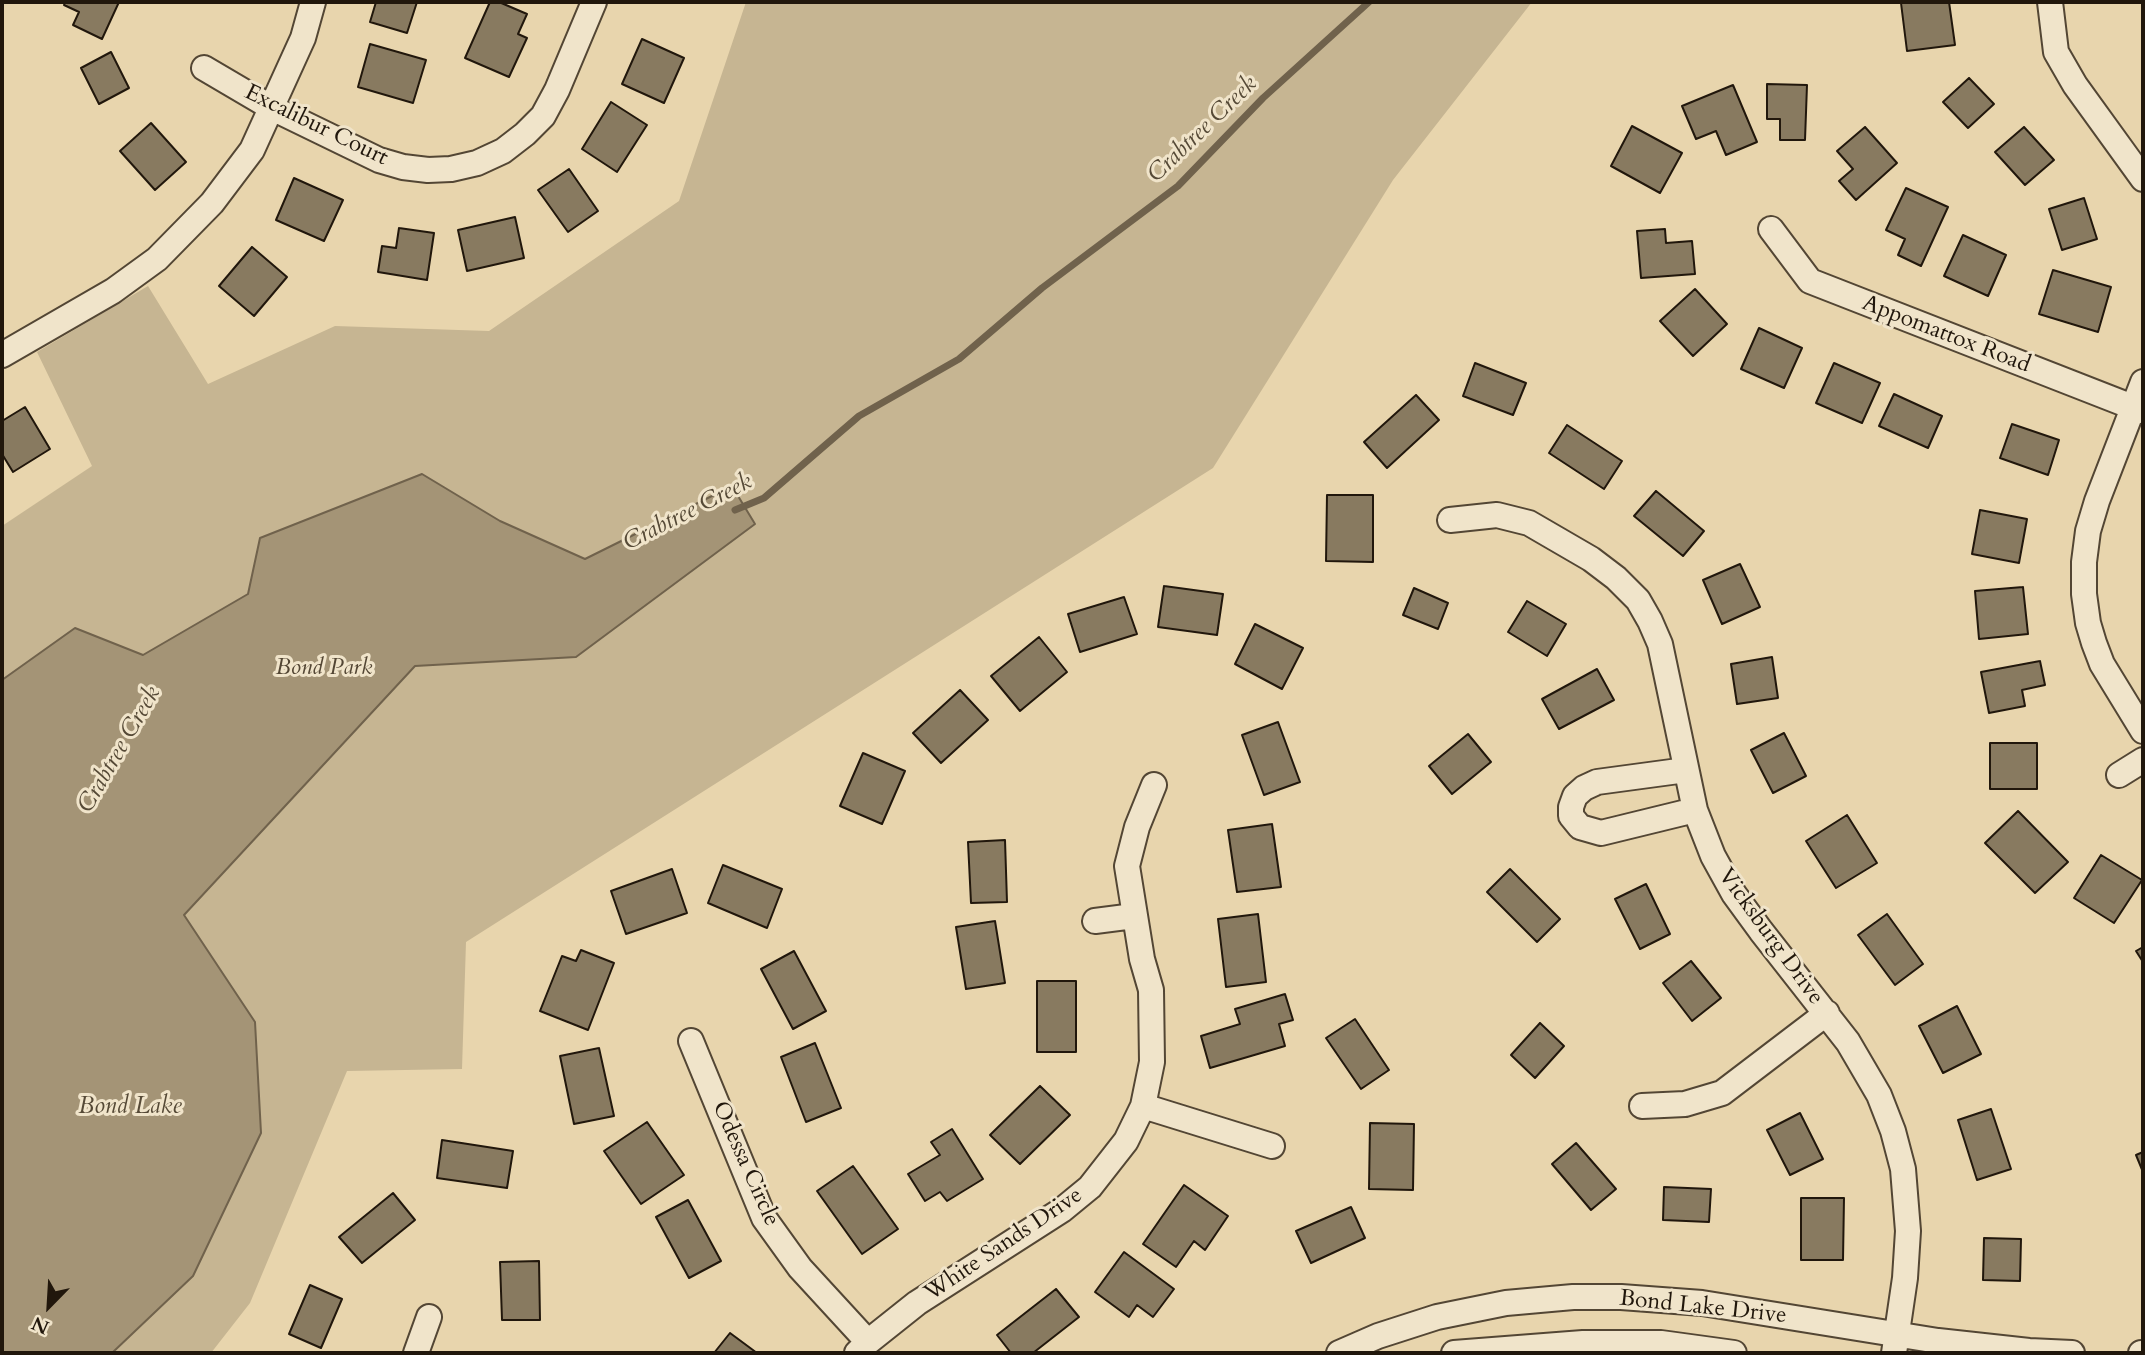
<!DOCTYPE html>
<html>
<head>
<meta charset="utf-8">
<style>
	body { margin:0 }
	#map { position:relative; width:2145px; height:1355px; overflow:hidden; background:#e8d5ad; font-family:Cardo,serif }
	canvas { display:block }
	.frame { position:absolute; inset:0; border:4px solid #21170c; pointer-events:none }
	.north { position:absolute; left:14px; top:1271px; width:70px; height:70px; -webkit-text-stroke:5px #f0e4ca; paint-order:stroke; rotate:204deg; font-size:19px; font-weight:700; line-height:28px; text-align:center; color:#21170c }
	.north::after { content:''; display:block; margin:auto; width:24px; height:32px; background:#21170c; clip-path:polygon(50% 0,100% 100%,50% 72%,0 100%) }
</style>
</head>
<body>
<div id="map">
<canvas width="2145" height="1355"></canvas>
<div class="frame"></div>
<div class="north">N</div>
</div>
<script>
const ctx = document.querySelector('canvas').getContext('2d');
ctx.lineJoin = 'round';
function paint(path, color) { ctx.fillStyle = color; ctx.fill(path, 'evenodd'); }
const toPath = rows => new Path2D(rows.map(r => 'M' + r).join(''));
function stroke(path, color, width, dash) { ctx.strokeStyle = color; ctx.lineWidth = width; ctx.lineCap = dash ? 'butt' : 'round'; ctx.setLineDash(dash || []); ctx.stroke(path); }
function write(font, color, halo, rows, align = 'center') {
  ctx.font = font + ' Cardo,serif'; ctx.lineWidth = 6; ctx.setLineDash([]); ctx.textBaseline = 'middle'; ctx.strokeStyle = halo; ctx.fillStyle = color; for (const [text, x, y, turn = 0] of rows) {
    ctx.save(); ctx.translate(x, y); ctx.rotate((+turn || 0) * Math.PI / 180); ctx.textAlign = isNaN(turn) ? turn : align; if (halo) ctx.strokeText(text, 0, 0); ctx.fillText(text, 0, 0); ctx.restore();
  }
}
const green = toPath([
	[746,2,1532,2,1393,180,1213,468,466,942,462,1069,347,1071,250,1303,211,1353,2,1353,2,526,92,466,37,352,148,286,208,384,335,326,489,331,679,201]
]);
const water = toPath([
	[422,474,500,521,585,559,732,486,755,524,576,657,415,666,184,915,255,1022,261,1133,193,1276,112,1353,2,1353,2,680,75,628,143,655,248,594,260,538,422,474]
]);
const stream = toPath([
	[735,510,764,498,859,416,959,359,1042,288,1178,186,1263,98,1369,2]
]);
const building = toPath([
	[66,2,119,2,102,39,73,25,79,12,64,5,66,2],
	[376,2,417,2,407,33,370,22,376,2],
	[490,2,499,2,527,14,518,34,527,38,509,77,465,58,490,2],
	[1949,2,1955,45,1907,51,1901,3,1949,2],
	[642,39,684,58,664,103,622,84,642,39],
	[370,44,426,60,413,103,358,87,370,44],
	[111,52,129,88,99,104,81,68,111,52],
	[1969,78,1994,104,1968,128,1943,102,1969,78],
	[1767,84,1807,85,1805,140,1780,140,1780,119,1767,119,1767,84],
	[1733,85,1757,142,1726,155,1716,131,1696,139,1682,106,1733,85],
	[611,102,647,125,617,172,582,149,611,102],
	[151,123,186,162,155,190,120,151,151,123],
	[1632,126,1682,153,1660,193,1611,166,1632,126],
	[1865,127,1897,163,1856,200,1839,181,1853,169,1837,151,1865,127],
	[2024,127,2054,160,2025,185,1995,152,2024,127],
	[569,169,598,211,568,232,538,190,569,169],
	[294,178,343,200,324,241,276,220,294,178],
	[1906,188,1948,207,1921,266,1898,255,1905,239,1886,230,1906,188],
	[2084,198,2097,239,2062,250,2049,209,2084,198],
	[515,217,524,258,467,271,458,230,515,217],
	[399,228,434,233,427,280,378,272,382,246,396,248,399,228],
	[1665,229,1666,243,1692,241,1695,274,1641,278,1637,231,1665,229],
	[1963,235,2006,255,1988,296,1944,276,1963,235],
	[252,247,287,277,254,316,219,286,252,247],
	[2053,270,2111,287,2098,332,2039,314,2053,270],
	[1695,289,1727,324,1693,356,1660,321,1695,289],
	[1759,328,1802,348,1784,388,1741,369,1759,328],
	[1475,363,1526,383,1513,415,1463,396,1475,363],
	[1834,363,1880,383,1862,423,1816,403,1834,363],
	[1894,394,1942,416,1928,448,1879,426,1894,394],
	[1416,395,1439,420,1387,468,1364,442,1416,395],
	[25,407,50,449,13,472,2,454,2,421,25,407],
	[2012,424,2059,440,2048,475,2000,458,2012,424],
	[1567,425,1622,461,1604,489,1549,453,1567,425],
	[1656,491,1704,531,1683,556,1634,516,1656,491],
	[1327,495,1373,495,1373,562,1326,561,1327,495],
	[1980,510,2027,519,2019,563,1972,554,1980,510],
	[1740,564,1760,607,1722,624,1703,580,1740,564],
	[1164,586,1223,594,1217,635,1158,627,1164,586],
	[2023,587,2028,634,1979,639,1975,591,2023,587],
	[1414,588,1448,603,1438,629,1403,615,1414,588],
	[1124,597,1137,634,1080,652,1068,614,1124,597],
	[1527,601,1566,624,1547,656,1508,632,1527,601],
	[1255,624,1303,648,1282,689,1235,664,1255,624],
	[1039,637,1067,672,1020,711,991,676,1039,637],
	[1772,657,1778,698,1737,704,1731,664,1772,657],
	[2040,661,2045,685,2022,690,2025,706,1989,713,1981,672,2040,661],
	[1597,669,1614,700,1559,729,1542,699,1597,669],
	[960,690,988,720,941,763,913,733,960,690],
	[1278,722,1300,782,1264,795,1242,735,1278,722],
	[1784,733,1806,776,1773,793,1751,750,1784,733],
	[1468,734,1491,762,1452,794,1429,766,1468,734],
	[1990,743,2037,743,2037,789,1990,789,1990,743],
	[863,753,905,771,882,824,840,806,863,753],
	[2018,811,2068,862,2035,893,1985,843,2018,811],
	[1847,815,1877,863,1836,888,1806,841,1847,815],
	[1272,824,1281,887,1237,892,1228,830,1272,824],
	[1005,840,1007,902,971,903,968,842,1005,840],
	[2101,855,2142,880,2114,923,2074,898,2101,855],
	[723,865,782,889,767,928,708,903,723,865],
	[672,869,687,913,626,934,611,891,672,869],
	[1510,869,1560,919,1537,942,1487,892,1510,869],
	[1646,884,1670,934,1640,949,1615,899,1646,884],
	[1258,914,1266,982,1226,987,1218,919,1258,914],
	[1887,914,1923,964,1895,985,1858,935,1887,914],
	[995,921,1005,983,966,989,956,927,995,921],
	[2143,947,2143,962,2136,951,2143,947],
	[581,950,614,963,588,1030,540,1011,562,956,576,961,581,950],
	[794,951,826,1011,793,1029,761,969,794,951],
	[1691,961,1721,998,1692,1021,1663,983,1691,961],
	[1037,981,1076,981,1076,1052,1037,1052,1037,981],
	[1285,994,1293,1020,1279,1024,1285,1046,1210,1068,1201,1036,1240,1024,1235,1009,1285,994],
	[1957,1006,1981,1054,1943,1073,1919,1026,1957,1006],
	[1355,1019,1389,1070,1361,1089,1326,1038,1355,1019],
	[1540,1023,1564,1046,1535,1078,1511,1055,1540,1023],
	[815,1043,841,1108,806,1122,781,1057,815,1043],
	[599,1048,614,1116,574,1124,560,1056,599,1048],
	[1040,1086,1070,1115,1020,1164,990,1135,1040,1086],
	[1991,1109,2011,1169,1977,1180,1958,1120,1991,1109],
	[1800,1113,1823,1159,1790,1175,1767,1130,1800,1113],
	[647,1122,684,1175,641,1204,604,1151,647,1122],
	[1370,1123,1414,1124,1413,1190,1369,1189,1370,1123],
	[952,1129,983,1179,947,1201,940,1192,925,1201,908,1174,940,1155,931,1142,952,1129],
	[442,1140,513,1151,507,1188,437,1178,442,1140],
	[1576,1143,1616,1189,1591,1210,1552,1164,1576,1143],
	[2143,1152,2143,1172,2136,1155,2143,1152],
	[853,1166,898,1229,862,1254,817,1191,853,1166],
	[1184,1185,1228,1216,1205,1250,1194,1241,1176,1267,1143,1244,1184,1185],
	[1664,1187,1711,1189,1709,1222,1663,1220,1664,1187],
	[393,1193,415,1220,362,1263,339,1237,393,1193],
	[1801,1198,1844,1198,1843,1260,1801,1260,1801,1198],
	[688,1200,721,1261,689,1278,656,1217,688,1200],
	[1351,1207,1365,1238,1311,1263,1296,1231,1351,1207],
	[1984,1238,2021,1239,2020,1281,1983,1280,1984,1238],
	[1124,1252,1174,1289,1153,1317,1137,1305,1129,1317,1095,1292,1124,1252],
	[539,1261,540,1320,502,1320,500,1262,539,1261],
	[310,1285,342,1299,321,1348,289,1334,310,1285],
	[1056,1289,1079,1317,1033,1353,1011,1353,997,1335,1056,1289],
	[730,1333,757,1353,714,1353,730,1333]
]);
const minor = toPath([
	[2050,2,2056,52,2075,85,2143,179],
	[204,68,272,108,379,160,403,167,428,170,451,169,477,163,503,151,525,134,543,116,557,90,594,2],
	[1771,229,1810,281,2143,411],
	[2,355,113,291,157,259,212,203,252,150,303,38,313,2],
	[2143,382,2097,501,2088,531,2084,562,2084,594,2088,623,2094,643,2102,664,2143,731],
	[1450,520,1497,515,1529,523,1591,559,1616,578,1638,600,1650,621,1660,644,1695,810,1713,856,1734,894,1761,931,1848,1042,1879,1095,1893,1131,1903,1169,1908,1231,1905,1278,1894,1353],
	[1686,770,1597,782,1584,788,1575,796,1571,807,1571,816,1580,827,1601,833,1695,810],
	[2119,775,2143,760],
	[1095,921,1134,916],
	[691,1041,764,1218,800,1268,868,1342],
	[1143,1106,1272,1146],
	[1642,1106,1685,1104,1722,1093,1827,1013],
	[416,1353,429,1317],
	[857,1353,868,1342,917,1303,1062,1210,1090,1187,1126,1141,1143,1106,1152,1062,1151,990,1142,959,1127,866,1137,827,1154,785],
	[1339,1353,1378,1336,1437,1317,1506,1303,1573,1297,1621,1297,1702,1303,1938,1341,2029,1351,2072,1353],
	[1454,1353,1583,1343,1661,1343,1734,1353],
	[2141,1353,2143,1353]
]);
const streetNames = [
	["Excalibur Court",316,126,26],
	["Appomattox Road",1946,335,21],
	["Vicksburg Drive",1770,937,54],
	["Odessa Circle",745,1164,66],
	["White Sands Drive",1004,1245,-34],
	["Bond Lake Drive",1703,1308,6]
];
const parkNames = [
	["Bond Park",324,669]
];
const waterNames = [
	["Crabtree Creek",1203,130,-44],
	["Crabtree Creek",688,513,-27],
	["Crabtree Creek",120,750,-60],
	["Bond Lake",130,1107]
];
paint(green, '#c6b592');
paint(water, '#a49476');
stroke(water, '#70624c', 2);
stroke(stream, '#70624c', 7);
paint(building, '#887a60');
stroke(building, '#21170c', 2);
stroke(minor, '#534634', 28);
stroke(minor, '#f0e4ca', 24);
write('23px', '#21170c', '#f0e4ca', streetNames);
write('italic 23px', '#534634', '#f0e4ca', parkNames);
write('italic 24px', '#554936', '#f0e4ca', waterNames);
</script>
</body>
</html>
